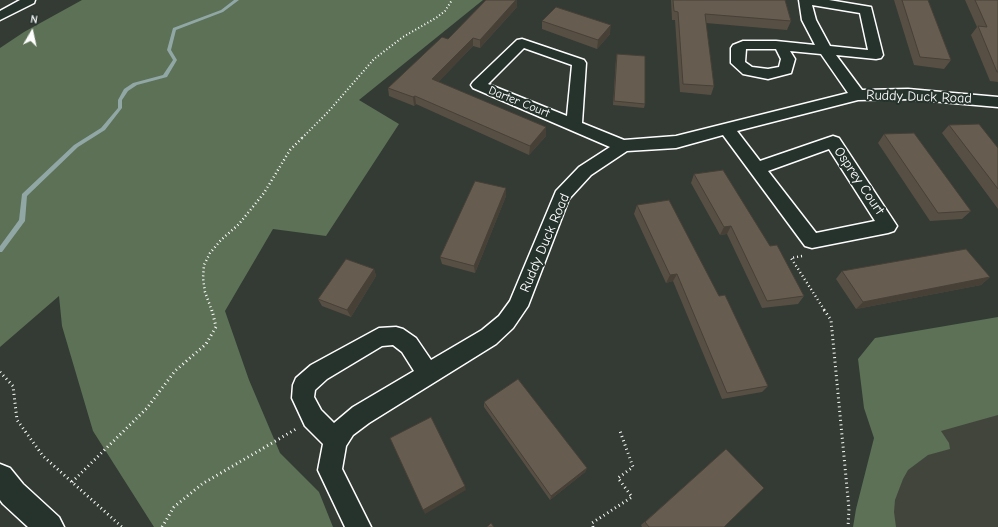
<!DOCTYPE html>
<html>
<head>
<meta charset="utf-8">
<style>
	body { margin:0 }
	#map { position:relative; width:998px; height:527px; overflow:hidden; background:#333b34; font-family:"Comic Neue",sans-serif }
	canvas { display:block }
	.north { position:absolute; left:12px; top:12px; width:40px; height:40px; -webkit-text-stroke:3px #26332d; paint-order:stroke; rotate:9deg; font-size:11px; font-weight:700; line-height:16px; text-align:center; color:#fff }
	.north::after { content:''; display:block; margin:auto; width:14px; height:18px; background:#fff; clip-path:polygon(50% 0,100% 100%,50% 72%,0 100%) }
</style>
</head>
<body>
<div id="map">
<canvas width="998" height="527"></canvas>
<div class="north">N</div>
</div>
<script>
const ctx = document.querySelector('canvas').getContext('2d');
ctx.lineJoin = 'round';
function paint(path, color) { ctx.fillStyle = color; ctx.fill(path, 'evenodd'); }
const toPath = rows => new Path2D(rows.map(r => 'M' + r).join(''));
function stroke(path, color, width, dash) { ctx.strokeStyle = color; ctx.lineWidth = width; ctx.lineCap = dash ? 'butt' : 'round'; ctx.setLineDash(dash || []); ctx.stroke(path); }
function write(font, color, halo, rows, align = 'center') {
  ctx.font = font + ' "Comic Neue",sans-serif'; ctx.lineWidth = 4; ctx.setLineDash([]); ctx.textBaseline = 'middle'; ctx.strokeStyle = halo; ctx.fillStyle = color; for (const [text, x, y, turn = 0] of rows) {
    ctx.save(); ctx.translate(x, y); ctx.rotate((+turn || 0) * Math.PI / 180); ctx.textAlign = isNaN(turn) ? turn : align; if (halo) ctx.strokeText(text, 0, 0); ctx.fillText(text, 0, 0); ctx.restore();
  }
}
const built = toPath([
	[998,409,998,527,871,527,907,440]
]);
const green = toPath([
	[82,0,483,0,359,100,399,124,326,236,273,229,225,311,249,380,280,453,319,492,333,527,154,527,93,431,62,326,59,296,0,347,0,48,24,32],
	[998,317,998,415,941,431,949,443,950,449,928,455,908,470,903,479,895,500,894,512,896,527,853,527,856,509,874,438,864,408,858,359,875,338]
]);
const stream = toPath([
	[234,0,239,0,223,12,176,30,171,50,177,60,167,77,137,85,128,91,122,100,122,108,105,130,78,147,27,196,25,221,2,252,0,252,0,246,19,220,22,194,74,145,101,128,118,108,118,100,124,89,133,83,163,75,173,60,167,50,173,28,221,10,234,0]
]);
const pathFar2 = toPath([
	[302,138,328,112,374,59,403,37,436,18,445,11,452,0]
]);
const pathFar1 = toPath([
	[802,256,791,258,825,311],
	[212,311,205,292,203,278,204,265,210,253,221,240,239,224,264,193,290,150,303,137]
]);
const path = toPath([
	[824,310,831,320,849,509,848,527],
	[0,372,13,386,17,420,43,456,122,527],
	[72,482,147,408,175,371,206,344,216,327,212,310],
	[162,527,174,507,202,484,296,429],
	[593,527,592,523,632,497,618,478,633,467,620,431]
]);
const street = toPath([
	[20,0,35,0,34,3,0,20,0,11,20,0],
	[799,0,829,0,871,7,883,55,881,58,876,59,836,55,862,90,908,89,998,97,998,107,908,99,858,100,737,131,760,161,827,138,833,136,839,138,897,226,894,231,888,233,812,248,805,246,723,135,676,148,627,151,591,175,569,199,528,306,513,328,496,344,369,423,353,435,346,446,342,469,371,527,345,527,318,470,323,444,305,426,292,398,293,385,296,378,311,365,379,328,396,327,403,329,416,338,431,360,482,330,499,316,510,301,556,191,579,167,610,147,473,88,471,85,473,82,517,40,522,39,584,60,586,63,582,123,624,140,676,136,848,93,821,54,790,51,795,59,791,73,768,79,743,74,731,63,731,48,733,45,743,41,776,41,815,45,802,20,799,0],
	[812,5,860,13,868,50,830,46,816,20,812,5],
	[524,48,572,65,567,116,488,84,524,48],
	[776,49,781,59,779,67,768,69,752,67,745,62,746,49,776,49],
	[829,149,875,221,816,233,768,171,829,149],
	[393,345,402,352,414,371,353,407,334,423,321,410,314,397,315,390,327,379,382,346,393,345]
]);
const secondary = toPath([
	[0,464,10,468,23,484,59,517,64,527,28,527,3,504,0,500,0,464]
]);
const wall = toPath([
	[671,0,785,0,791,21,787,30,706,23,714,86,711,95,680,92,675,20,672,20],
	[894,0,928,0,951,60,944,69,914,65],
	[965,0,998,0,998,82,990,81,971,35,977,27],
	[517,7,480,48,473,46,438,82,546,127,546,136,529,155,416,104,414,106,389,96,388,88,448,39],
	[542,21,610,34,597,49,542,29],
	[617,54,645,104,644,108,613,105,616,58],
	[949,125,998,148,998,209,942,133],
	[884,134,971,211,962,219,930,221,878,143],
	[694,174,770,246,804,296,798,304,762,308,727,234,720,235,691,183],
	[506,188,506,196,475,273,442,264,440,257],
	[637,205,719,296,768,386,762,392,722,399,673,281,666,283,634,214],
	[374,269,376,276,351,317,322,306,318,299],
	[842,271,990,277,981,285,856,309,836,279],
	[484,402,587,468,585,472,550,500,484,407],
	[726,449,724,527,642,527,641,525]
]);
const shadedWall = toPath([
	[516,0,517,0,517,7,480,48,480,40],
	[611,25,610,34,597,49,598,40],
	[473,38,473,46,433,88,432,79],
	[415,96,416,104,414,106,413,97],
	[546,127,546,136,529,155,530,146],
	[506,188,506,196,475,273,474,266],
	[731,226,727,234,720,235,724,227],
	[374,269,376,276,351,317,347,310],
	[677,274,673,281,666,283,670,275],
	[990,277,981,285,856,309,863,302],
	[587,468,585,472,550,500,551,496],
	[465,486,466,490,425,514,423,510]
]);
const building = toPath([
	[486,0,516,0,480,40,473,38,432,79,546,127,530,146,415,96,413,97,388,88,442,37,448,39,486,0],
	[673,0,785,0,791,21,705,14,714,86,683,84,678,12,674,11,673,0],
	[902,0,928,0,951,60,920,57,902,0],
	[975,0,998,0,998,72,997,72,978,26,987,27,975,0],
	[556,7,611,25,598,40,542,21,556,7],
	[617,54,645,56,645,104,614,101,617,54],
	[979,124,998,148,998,189,949,125,979,124],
	[914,133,971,211,938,213,884,134,914,133],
	[723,170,770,246,777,245,804,296,767,301,731,226,724,227,694,174,723,170],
	[475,181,506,188,474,266,440,257,475,181],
	[669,200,719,296,725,295,768,386,727,393,677,274,670,275,637,205,669,200],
	[966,249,990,277,863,302,842,271,966,249],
	[346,259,374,269,347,310,318,299,346,259],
	[518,379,587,468,551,496,484,402,518,379],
	[431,417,465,486,423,510,390,438,431,417],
	[726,449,764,488,724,527,649,527,645,522,726,449],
	[491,523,494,527,487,527,491,523]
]);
const farStreetnames = [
	["Darter Court",519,102,22]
];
const streetNames = [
	["Ruddy Duck Road",919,97,2],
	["Osprey Court",859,181,56],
	["Ruddy Duck Road",545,243,-67]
];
paint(built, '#42453c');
paint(green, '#5c7155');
paint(stream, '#91a7a6');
stroke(street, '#fff', 3);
stroke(secondary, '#fff', 3);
stroke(pathFar2, '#fff', 2, [1, 2.5]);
stroke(pathFar1, '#fff', 2.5, [1, 3]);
stroke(path, '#fff', 3, [1, 3.5]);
paint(street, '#26332d');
paint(secondary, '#26332d');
paint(wall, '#584f44');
paint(shadedWall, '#474037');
paint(building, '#665c4f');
stroke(building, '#474037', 1);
write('12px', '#fff', '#26332d', farStreetnames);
write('14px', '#fff', '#26332d', streetNames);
</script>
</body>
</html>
